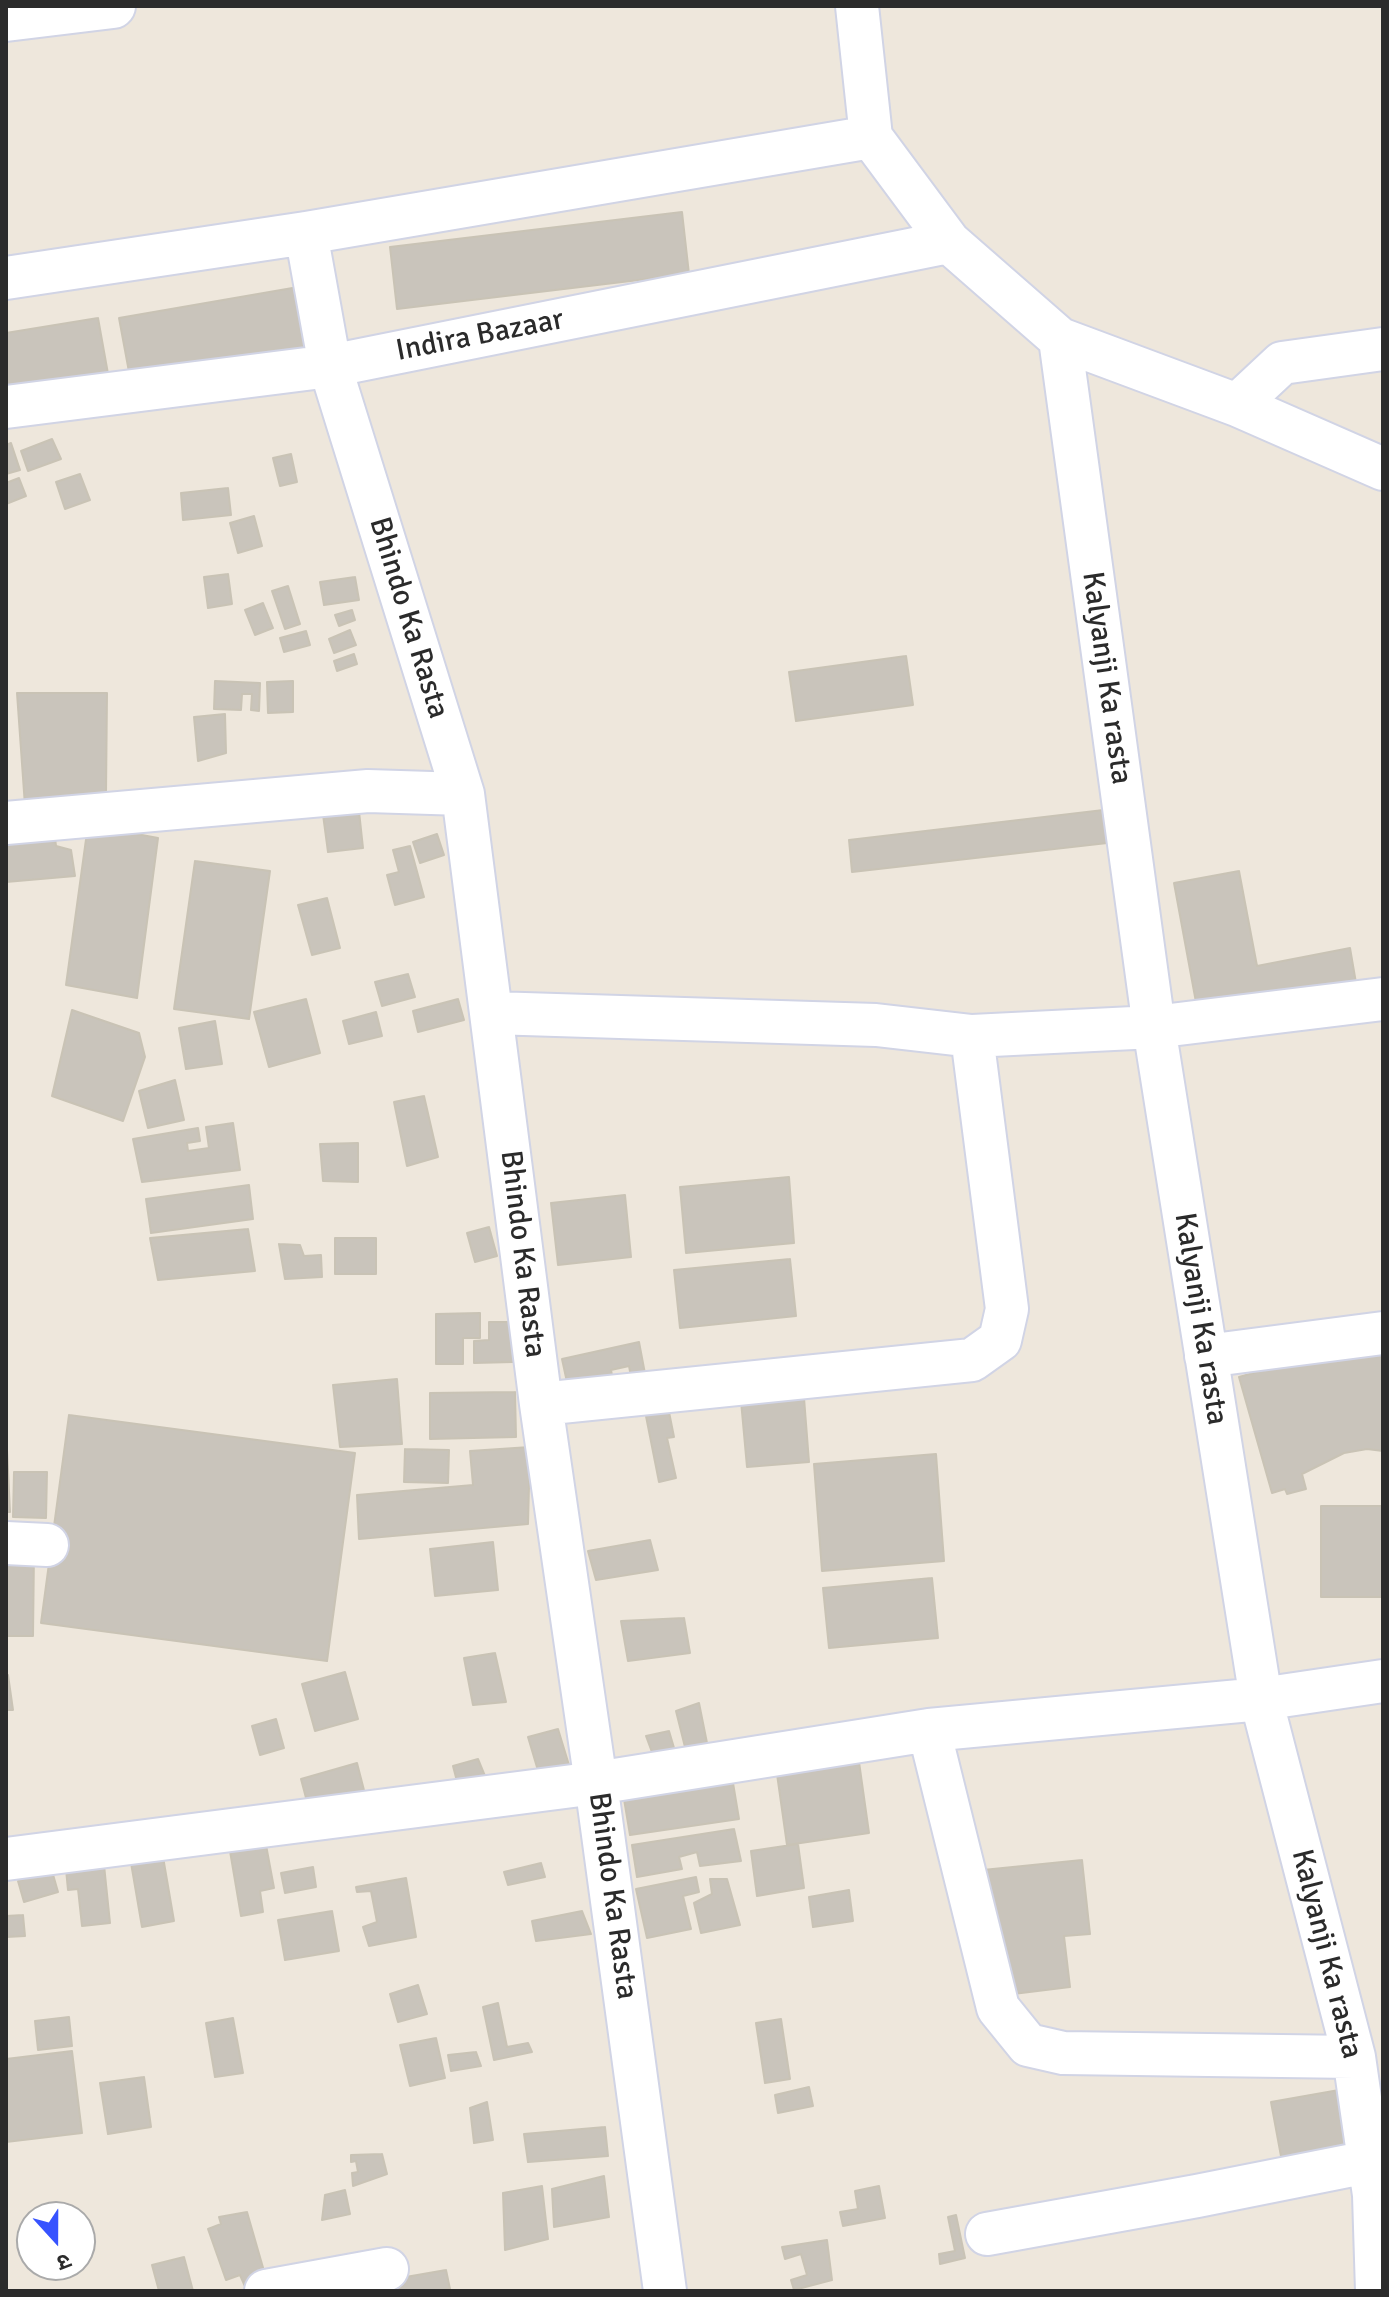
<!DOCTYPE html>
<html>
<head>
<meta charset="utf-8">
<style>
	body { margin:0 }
	#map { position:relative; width:1389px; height:2297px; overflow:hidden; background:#eee7dc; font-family:Signika,"Noto Sans Devanagari",sans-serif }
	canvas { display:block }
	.frame { position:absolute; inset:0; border:8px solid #2b2b2b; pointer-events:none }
	.north { position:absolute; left:16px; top:2201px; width:80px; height:80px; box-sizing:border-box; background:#fff; border:2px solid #aaa; border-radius:50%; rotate:159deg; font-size:22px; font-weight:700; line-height:32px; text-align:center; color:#2b2b2b }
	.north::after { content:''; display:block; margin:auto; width:28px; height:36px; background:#3753ff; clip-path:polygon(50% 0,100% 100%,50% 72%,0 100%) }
</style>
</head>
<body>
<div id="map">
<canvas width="1389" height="2297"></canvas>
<div class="frame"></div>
<div class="north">उ</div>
</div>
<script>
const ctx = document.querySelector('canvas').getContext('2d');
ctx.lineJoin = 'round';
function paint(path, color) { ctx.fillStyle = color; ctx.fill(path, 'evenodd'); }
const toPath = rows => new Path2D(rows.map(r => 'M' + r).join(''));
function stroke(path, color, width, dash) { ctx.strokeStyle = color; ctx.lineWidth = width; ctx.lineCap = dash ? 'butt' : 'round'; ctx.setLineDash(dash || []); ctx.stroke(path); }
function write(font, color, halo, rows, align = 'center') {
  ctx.font = font + ' Signika,sans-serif'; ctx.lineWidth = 8; ctx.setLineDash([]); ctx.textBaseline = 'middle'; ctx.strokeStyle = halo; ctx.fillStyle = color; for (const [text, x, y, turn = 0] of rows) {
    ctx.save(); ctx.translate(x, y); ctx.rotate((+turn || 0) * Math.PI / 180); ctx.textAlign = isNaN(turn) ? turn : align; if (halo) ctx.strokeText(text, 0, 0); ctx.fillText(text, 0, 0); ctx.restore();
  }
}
const building = toPath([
	[682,212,689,274,397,309,390,247,682,212],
	[304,286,316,355,132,388,119,318,304,286],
	[98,318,110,385,6,399,6,333,98,318],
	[52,439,61,459,28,471,21,451,52,439],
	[11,443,20,470,6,474,6,445,11,443],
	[291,454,297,482,280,486,273,458,291,454],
	[80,474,90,500,65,509,56,482,80,474],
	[19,478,26,496,6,504,6,483,19,478],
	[228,488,231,515,183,520,181,493,228,488],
	[254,516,262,546,238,553,230,523,254,516],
	[228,574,232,604,208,608,204,577,228,574],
	[355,577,359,600,324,605,320,582,355,577],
	[288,586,300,624,285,629,272,591,288,586],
	[263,603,273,628,255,635,245,610,263,603],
	[352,610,355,620,339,626,335,615,352,610],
	[350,630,356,645,334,653,329,639,350,630],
	[306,631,310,645,284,652,280,638,306,631],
	[354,654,357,664,337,671,334,661,354,654],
	[906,656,913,705,796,721,789,672,906,656],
	[215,681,260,683,259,711,251,710,252,694,242,694,241,710,214,709,215,681],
	[293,681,293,712,268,713,267,682,293,681],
	[17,693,107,693,106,793,25,806,17,693],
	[225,714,226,753,198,761,194,717,225,714],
	[358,802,363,848,328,852,322,807,358,802],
	[1112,809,1116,842,852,872,849,840,1112,809],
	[53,823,56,846,71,850,75,876,6,882,6,830,53,823],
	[88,825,158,838,137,998,66,985,88,825],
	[437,834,444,855,420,863,413,842,437,834],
	[410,846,424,897,395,905,387,875,399,872,393,850,410,846],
	[195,861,270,871,249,1019,174,1009,195,861],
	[1239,871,1257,966,1350,948,1356,983,1198,1013,1174,883,1239,871],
	[327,898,340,948,312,955,298,905,327,898],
	[408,974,415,997,382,1006,375,982,408,974],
	[306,999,320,1053,269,1067,254,1012,306,999],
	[458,999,464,1020,418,1032,413,1011,458,999],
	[72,1010,139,1033,145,1057,123,1121,52,1096,72,1010],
	[376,1012,382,1036,349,1044,343,1021,376,1012],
	[215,1021,222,1064,186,1069,179,1028,215,1021],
	[175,1080,184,1120,148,1128,139,1091,175,1080],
	[424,1096,438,1157,407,1166,394,1102,424,1096],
	[233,1123,240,1170,142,1182,133,1139,198,1128,200,1141,187,1143,188,1151,209,1148,206,1127,233,1123],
	[358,1143,358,1182,323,1181,320,1144,358,1143],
	[789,1177,794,1243,686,1253,680,1187,789,1177],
	[249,1185,253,1219,151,1233,146,1199,249,1185],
	[625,1195,631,1257,558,1265,551,1203,625,1195],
	[489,1227,497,1256,475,1262,467,1233,489,1227],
	[248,1229,255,1271,158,1280,150,1238,248,1229],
	[335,1238,376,1238,376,1274,335,1274,335,1238],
	[279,1244,300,1245,304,1256,321,1255,322,1277,285,1279,279,1244],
	[790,1259,796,1316,680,1328,674,1270,790,1259],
	[480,1313,480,1338,463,1338,463,1364,436,1364,436,1314,480,1313],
	[489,1322,513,1322,513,1362,474,1363,474,1341,489,1340,489,1322],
	[1378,1338,1383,1353,1383,1451,1367,1449,1344,1453,1302,1474,1306,1489,1287,1494,1285,1489,1272,1493,1239,1377,1378,1338],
	[639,1342,646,1379,632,1382,629,1366,611,1370,614,1386,570,1396,562,1359,639,1342],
	[397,1379,402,1444,340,1447,333,1385,397,1379],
	[803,1385,809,1462,747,1467,740,1390,803,1385],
	[515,1392,516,1437,430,1439,430,1393,515,1392],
	[667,1402,674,1437,667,1438,676,1478,659,1482,644,1406,667,1402],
	[69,1415,355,1453,327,1661,41,1623,69,1415],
	[6,1429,10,1512,6,1512,6,1429],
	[530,1447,528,1524,359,1539,357,1495,473,1485,470,1451,530,1447],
	[405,1449,449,1450,448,1483,404,1482,405,1449],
	[936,1454,944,1561,822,1571,814,1464,936,1454],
	[14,1472,47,1472,46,1518,13,1517,14,1472],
	[1321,1506,1383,1506,1383,1597,1321,1597,1321,1506],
	[650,1540,658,1570,596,1580,588,1551,650,1540],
	[493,1542,498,1590,435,1596,430,1549,493,1542],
	[6,1552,34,1552,33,1636,6,1636,6,1552],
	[932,1578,938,1638,829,1648,823,1588,932,1578],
	[684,1618,690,1653,628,1661,621,1621,684,1618],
	[495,1653,506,1702,473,1705,464,1658,495,1653],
	[345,1672,358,1719,315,1731,302,1684,345,1672],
	[6,1675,8,1675,13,1710,6,1710,6,1675],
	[699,1703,709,1753,688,1759,676,1711,699,1703],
	[276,1719,284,1748,260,1755,252,1726,276,1719],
	[558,1729,572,1775,542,1784,528,1737,558,1729],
	[669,1731,677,1758,656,1763,646,1736,669,1731],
	[478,1759,487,1781,459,1789,453,1766,478,1759],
	[859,1762,869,1833,787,1845,777,1774,859,1762],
	[357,1763,366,1798,310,1813,301,1779,357,1763],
	[731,1771,739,1819,630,1835,622,1787,731,1771],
	[734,1829,741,1861,700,1866,697,1852,679,1857,682,1869,637,1877,632,1845,734,1829],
	[798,1844,804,1888,757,1896,751,1851,798,1844],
	[266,1845,274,1888,260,1891,263,1912,241,1916,230,1851,266,1845],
	[162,1851,174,1921,142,1927,130,1857,162,1851],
	[103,1855,110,1923,82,1926,78,1889,68,1890,65,1859,103,1855],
	[1082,1860,1090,1934,1064,1936,1070,1987,997,1996,983,1870,1082,1860],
	[541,1863,545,1877,508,1885,504,1872,541,1863],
	[313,1867,316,1887,285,1893,281,1873,313,1867],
	[52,1871,58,1892,24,1902,18,1881,52,1871],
	[696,1877,699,1892,683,1896,691,1929,647,1938,636,1889,696,1877],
	[406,1878,416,1937,369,1946,363,1927,377,1922,371,1891,357,1892,356,1887,406,1878],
	[710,1879,727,1879,740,1925,701,1933,694,1903,712,1894,710,1879],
	[849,1890,853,1921,813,1927,809,1897,849,1890],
	[332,1911,339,1951,285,1960,278,1920,332,1911],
	[582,1911,591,1934,536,1941,532,1921,582,1911],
	[23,1915,25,1936,6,1937,6,1916,23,1915],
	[418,1985,427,2014,398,2022,390,1994,418,1985],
	[498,2003,507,2047,528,2043,532,2052,494,2060,483,2007,498,2003],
	[69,2017,72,2046,38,2050,35,2021,69,2017],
	[233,2018,243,2073,215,2077,206,2023,233,2018],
	[781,2019,790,2079,765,2083,756,2023,781,2019],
	[436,2038,445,2078,410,2086,400,2045,436,2038],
	[72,2051,82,2133,6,2142,6,2059,72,2051],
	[476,2052,481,2066,451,2071,448,2055,476,2052],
	[144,2077,151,2127,108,2134,100,2083,144,2077],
	[809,2087,813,2106,778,2113,775,2095,809,2087],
	[1339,2090,1351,2155,1283,2167,1271,2102,1339,2090],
	[487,2102,493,2140,474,2143,470,2108,487,2102],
	[605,2127,608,2156,528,2162,524,2134,605,2127],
	[382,2154,387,2174,353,2186,352,2173,358,2172,356,2161,351,2162,351,2155,382,2154],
	[604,2176,609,2217,554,2227,552,2189,604,2176],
	[542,2186,548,2239,505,2250,503,2193,542,2186],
	[879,2186,885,2218,843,2226,840,2212,858,2209,855,2191,879,2186],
	[345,2190,350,2214,322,2220,325,2195,345,2190],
	[247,2212,268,2285,247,2291,240,2275,226,2280,208,2229,221,2224,219,2217,247,2212],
	[956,2215,965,2258,940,2264,939,2254,955,2251,948,2217,956,2215],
	[827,2240,832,2280,794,2290,791,2280,807,2275,801,2254,785,2259,782,2247,827,2240],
	[184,2257,193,2291,159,2291,152,2265,184,2257],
	[446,2270,450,2289,436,2291,380,2291,377,2282,446,2270]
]);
const minor = toPath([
	[857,6,871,137,949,242,1060,339,1237,405,1383,469],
	[306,233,330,366,463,794,541,1404,596,1783,665,2291],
	[6,278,306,233,871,137],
	[1060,339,1154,1027,1261,1699,1354,2057,1374,2195,1377,2291],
	[1237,405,1282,363,1383,349],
	[6,407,330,366,949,242],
	[6,823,368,791,463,794],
	[492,1013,876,1025,972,1036,1154,1027,1383,999],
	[1206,1356,1383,1333],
	[541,1404,972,1360,1000,1340,1007,1309,972,1036],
	[6,1543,47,1545],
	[929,1730,998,2008,1028,2045,1063,2053,1354,2057],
	[6,1859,596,1783,929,1730,1261,1699,1383,1681],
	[987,2234,1197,2196,1383,2159],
	[266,2291,387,2269]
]);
const tertiary = toPath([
	[6,19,113,6]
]);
const streetNames = [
	["Indira Bazaar",480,336,-11],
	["Bhindo Ka Rasta",408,618,73],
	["Kalyanji Ka rasta",1106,678,82],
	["Bhindo Ka Rasta",522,1254,83],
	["Kalyanji Ka rasta",1200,1319,81],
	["Bhindo Ka Rasta",612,1896,82],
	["Kalyanji Ka rasta",1326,1954,76]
];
paint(building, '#c9c4bb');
stroke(building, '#c9c3b5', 2);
stroke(minor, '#d1d4e5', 46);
stroke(tertiary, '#d1d4e5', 48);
stroke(minor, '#fff', 42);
stroke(tertiary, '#fff', 44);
write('30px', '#2b2b2b', '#fff', streetNames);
</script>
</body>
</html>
